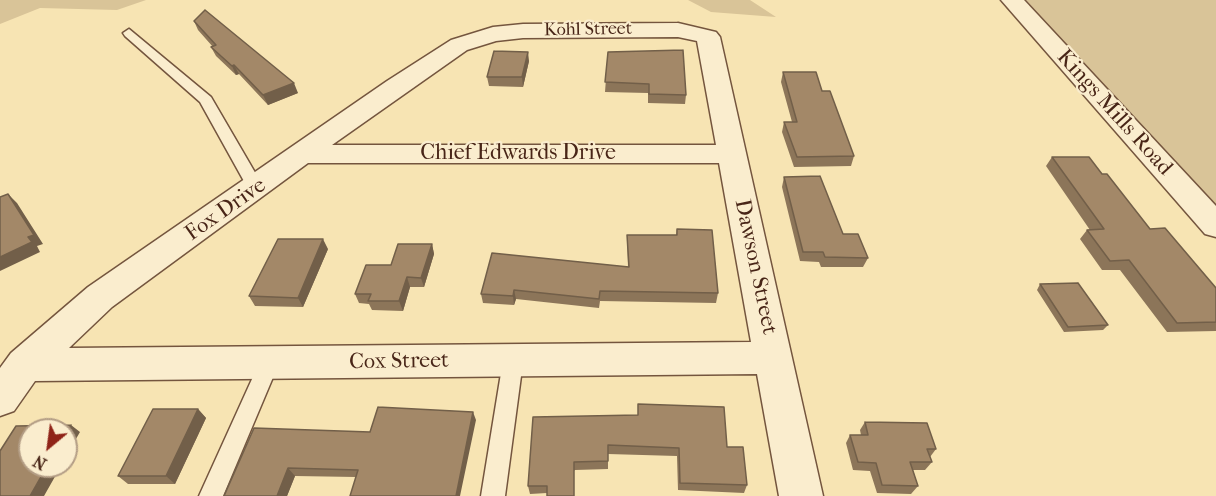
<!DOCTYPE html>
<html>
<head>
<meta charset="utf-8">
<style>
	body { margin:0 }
	#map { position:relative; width:1216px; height:496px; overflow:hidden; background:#f7e4b3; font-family:"IM FELL French Canon",serif }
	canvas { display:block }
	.north { position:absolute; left:18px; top:418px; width:60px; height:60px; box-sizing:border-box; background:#faedce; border:2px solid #b39d85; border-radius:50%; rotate:209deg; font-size:16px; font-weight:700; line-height:24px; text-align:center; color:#482517 }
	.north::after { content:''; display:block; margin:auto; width:21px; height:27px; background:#8f2418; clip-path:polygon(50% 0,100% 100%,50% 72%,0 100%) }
</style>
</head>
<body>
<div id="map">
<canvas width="1216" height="496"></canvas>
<div class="north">N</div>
</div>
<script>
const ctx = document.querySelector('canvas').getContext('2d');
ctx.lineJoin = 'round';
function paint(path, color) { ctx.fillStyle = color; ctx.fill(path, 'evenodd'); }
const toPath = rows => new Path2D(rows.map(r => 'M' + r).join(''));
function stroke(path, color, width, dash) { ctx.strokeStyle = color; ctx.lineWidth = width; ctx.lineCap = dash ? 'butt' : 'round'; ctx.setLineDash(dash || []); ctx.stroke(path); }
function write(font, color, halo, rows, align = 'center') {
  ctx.font = font + ' "IM FELL French Canon",serif'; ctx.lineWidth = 4.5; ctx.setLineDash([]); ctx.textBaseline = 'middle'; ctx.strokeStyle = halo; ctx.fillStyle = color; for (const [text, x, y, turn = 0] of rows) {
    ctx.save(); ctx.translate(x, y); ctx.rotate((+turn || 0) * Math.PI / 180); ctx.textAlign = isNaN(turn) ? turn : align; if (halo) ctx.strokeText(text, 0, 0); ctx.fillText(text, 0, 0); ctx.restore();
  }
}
const green = toPath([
	[0,0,146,0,117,10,40,8,0,24],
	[688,0,750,0,776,17,711,12],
	[1009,0,1216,0,1216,226]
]);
const service = toPath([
	[129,29,211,97,264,188,262,192,250,192,200,102,125,36,123,33,129,29],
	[513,352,520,355,523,361,505,496,481,496,503,361,506,355,513,352],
	[269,354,276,357,279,363,223,496,199,496,262,357,269,354]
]);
const minor = toPath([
	[678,23,716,32,720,37,823,496,779,496,757,374,35,381,14,411,0,416,0,368,11,353,88,287,387,81,451,40,493,27,523,24,678,23],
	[678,37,697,41,716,145,332,145,467,50,496,41,523,38,678,37],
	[308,163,719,163,751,342,69,348,112,307,308,163]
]);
const tertiary = toPath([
	[1001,0,1024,0,1216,206,1216,237,1205,234,1001,0]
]);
const wall = toPath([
	[194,21,298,93,268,105,239,74,236,75,216,56,211,47,213,47,198,30],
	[608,52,686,95,685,104,648,103,648,93,605,92],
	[529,61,523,87,489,86,487,77],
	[783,72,822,91,854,156,851,166,794,167,782,132,784,122,792,122,781,82],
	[1052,157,1102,174,1150,229,1216,288,1216,331,1167,332,1120,270,1102,270,1080,239,1087,230,1090,230,1046,166],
	[784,177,868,258,863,267,821,267,819,262,800,261,782,187],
	[677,229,718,293,716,303,600,301,599,308,516,299,514,305,483,303,481,294,628,267,627,235,676,235],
	[432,244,434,254,424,287,410,287,403,311,372,310,369,304,359,303,355,294],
	[328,249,303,307,255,306,249,296],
	[1040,284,1108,325,1103,330,1064,332,1037,290],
	[638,404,727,447,747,485,744,493,678,490,677,456,608,454,608,469,575,470,547,493,530,494,528,486,638,415],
	[198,409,206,418,175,484,128,484,118,476],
	[476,420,356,477,295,476,287,496,224,496,370,432],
	[865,422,936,449,930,457,932,462,925,470,913,470,918,486,911,494,877,493,870,471,853,470,846,443,850,435,861,435,860,430]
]);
const shadedWall = toPath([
	[528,52,529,61,523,87,522,77],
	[234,65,239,74,236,75,232,66],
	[294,83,298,93,268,105,263,95],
	[8,194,17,203,43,244,37,246,40,252,0,271,0,257,28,237],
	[323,239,328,249,303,307,298,298],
	[432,244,434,254,424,287,421,278],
	[407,277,410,287,403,311,399,301],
	[514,290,516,299,514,305,513,296],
	[198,409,206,418,175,484,166,476],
	[473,412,476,420,460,496,456,496],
	[71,425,80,432,66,456,66,434],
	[47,466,61,466,44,496,30,496],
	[288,468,295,476,287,496,277,496]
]);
const building = toPath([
	[205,10,294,83,263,95,234,65,232,66,211,47,216,45,194,21,205,10],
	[683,50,686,95,649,94,649,84,605,82,608,52,683,50],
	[494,51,528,52,522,77,487,77,494,51],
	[783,72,816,72,822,91,830,91,854,156,797,157,784,122,797,122,783,72],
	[1052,157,1089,157,1102,174,1107,174,1150,229,1165,228,1216,288,1216,322,1177,323,1129,260,1110,261,1087,230,1104,229,1052,157],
	[820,176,843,234,858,234,868,258,825,257,823,252,803,252,784,177,820,176],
	[8,194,34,235,28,237,32,242,0,257,0,197,8,194],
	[677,229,712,230,718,293,600,291,599,299,514,290,513,296,481,294,492,253,629,267,627,235,677,235,677,229],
	[278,239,323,239,298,298,249,296,278,239],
	[398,244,432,244,421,278,407,277,399,301,368,301,371,294,355,294,366,265,391,265,398,244],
	[1078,283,1108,325,1068,327,1040,284,1078,283],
	[638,404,724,407,727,447,743,447,747,485,680,483,679,448,608,445,608,461,574,462,574,496,547,496,547,486,528,486,533,417,638,415,638,404],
	[378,407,473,412,456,496,350,496,358,470,288,468,277,496,224,496,254,428,370,432,378,407],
	[153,409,198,409,166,476,118,476,153,409],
	[865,422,927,423,936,449,927,449,932,462,910,462,918,486,882,485,876,463,858,462,850,435,868,435,865,422],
	[71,425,66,434,66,430,30,430,30,466,47,466,30,496,0,496,0,451,16,426,71,425]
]);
const farStreetnames = [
	["Kohl Street",588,30,-1]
];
const streetNames = [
	["Kings Mills Road",1114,113,48],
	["Chief Edwards Drive",518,154],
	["Fox Drive",226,210,-35],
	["Dawson Street",755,267,78],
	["Cox Street",399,362,-1]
];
paint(green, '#d9c498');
stroke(service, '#74553e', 3);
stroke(minor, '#74553e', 3);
stroke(tertiary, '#74553e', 3);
paint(service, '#faedce');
paint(minor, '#faedce');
paint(tertiary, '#faedce');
paint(wall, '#8c7559');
paint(shadedWall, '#725f49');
paint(building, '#a38868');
stroke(building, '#725f49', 1.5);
write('18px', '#482517', '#faedce', farStreetnames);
write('22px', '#482517', '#faedce', streetNames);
</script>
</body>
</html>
